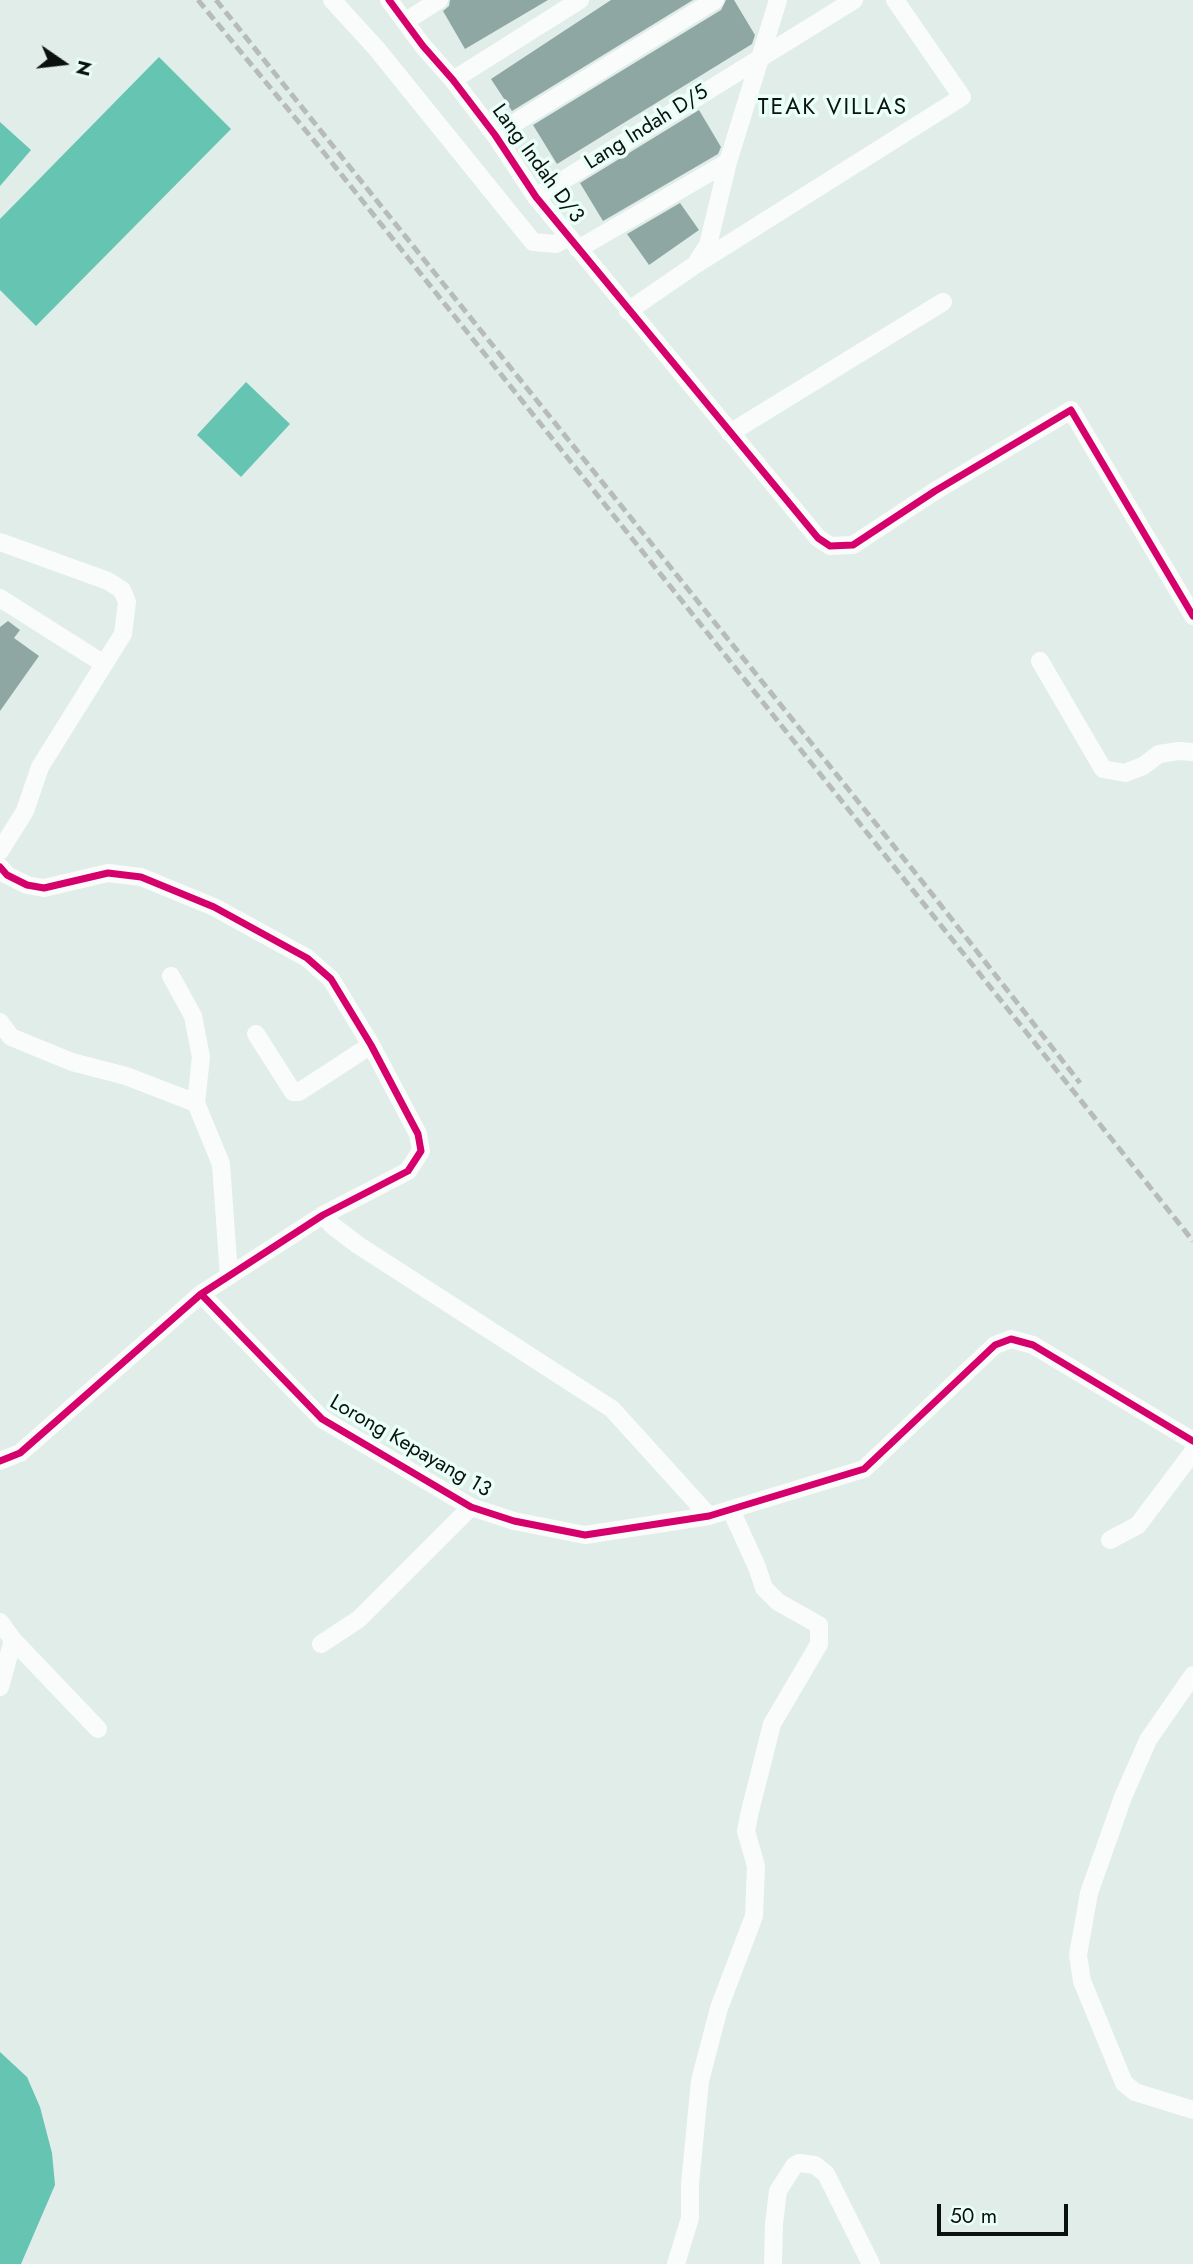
<!DOCTYPE html>
<html>
<head>
<meta charset="utf-8">
<style>
	body { margin:0 }
	#map { position:relative; width:1193px; height:2264px; overflow:hidden; background:#e0ede9; font-family:Jost,sans-serif }
	canvas { display:block }
	.north { position:absolute; left:28px; top:28px; width:70px; height:70px; -webkit-text-stroke:5px #e9fff8; paint-order:stroke; rotate:104deg; font-size:19px; font-weight:700; line-height:28px; text-align:center; color:#0a110f }
	.north::after { content:''; display:block; margin:auto; width:24px; height:32px; background:#0a110f; clip-path:polygon(50% 0,100% 100%,50% 72%,0 100%) }
	.scale { position:absolute; left:937px; top:2204px; width:131px; height:32px; box-sizing:border-box; border:4px solid #0a110f; border-top:0; padding-left:9px; font-size:21px; line-height:24px; white-space:nowrap; color:#0a110f; -webkit-text-stroke:5px #e9fff8; paint-order:stroke }
</style>
</head>
<body>
<div id="map">
<canvas width="1193" height="2264"></canvas>
<div class="north">N</div>
<div class="scale">50 m</div>
</div>
<script>
const ctx = document.querySelector('canvas').getContext('2d');
ctx.lineJoin = 'round';
function paint(path, color) { ctx.fillStyle = color; ctx.fill(path, 'evenodd'); }
const toPath = rows => new Path2D(rows.map(r => 'M' + r).join(''));
function stroke(path, color, width, dash) { ctx.strokeStyle = color; ctx.lineWidth = width; ctx.lineCap = dash ? 'butt' : 'round'; ctx.setLineDash(dash || []); ctx.stroke(path); }
function write(font, color, halo, rows, align = 'center') {
  ctx.font = font + ' Jost,sans-serif'; ctx.lineWidth = 7; ctx.setLineDash([]); ctx.textBaseline = 'middle'; ctx.strokeStyle = halo; ctx.fillStyle = color; for (const [text, x, y, turn = 0] of rows) {
    ctx.save(); ctx.translate(x, y); ctx.rotate((+turn || 0) * Math.PI / 180); ctx.textAlign = isNaN(turn) ? turn : align; if (halo) ctx.strokeText(text, 0, 0); ctx.fillText(text, 0, 0); ctx.restore();
  }
}
const water = toPath([
	[159,57,231,129,36,326,0,290,0,219],
	[0,122,31,150,0,186],
	[246,382,290,424,241,477,197,435],
	[0,2052,27,2077,40,2107,52,2153,55,2185,21,2264,0,2264]
]);
const building = toPath([
	[450,0,548,0,465,49,443,11,449,6],
	[611,0,693,0,512,111,491,79],
	[726,0,734,0,755,35,752,44,557,164,533,125,721,10],
	[699,110,721,147,718,154,603,221,580,183],
	[680,203,699,230,649,265,627,234],
	[8,621,20,630,14,638,39,656,0,711,0,627]
]);
const minor = toPath([
	[332,0,376,48,533,242,556,244,568,237],
	[389,0,423,46,453,80,495,135,536,197,818,538,830,546,853,545,935,491,1071,410,1193,616],
	[406,21,439,0],
	[453,80,580,0],
	[495,135,715,0],
	[536,197,854,0],
	[578,249,728,162],
	[697,262,708,245,728,162,778,0],
	[628,311,692,267,962,97,895,0],
	[730,433,943,302],
	[0,542,108,581,122,590,127,602,123,634,40,767,25,811,0,851],
	[0,598,104,664],
	[1040,661,1103,769,1125,773,1143,766,1159,754,1179,751,1193,752],
	[0,867,7,875,27,885,44,888,108,873,141,877,214,907,307,958,331,979,371,1045,418,1134,421,1151,408,1171,323,1215,201,1294,20,1453,0,1461],
	[171,976,193,1016,201,1057,196,1103,221,1164,229,1276],
	[0,1022,11,1037,72,1062,126,1076,196,1103],
	[256,1034,293,1092,299,1092,371,1045],
	[323,1215,333,1226,358,1245,612,1409,709,1516],
	[201,1294,322,1419,471,1507,514,1521,585,1535,709,1516,864,1469,995,1345,1011,1339,1033,1345,1193,1441],
	[1110,1540,1138,1525,1193,1452],
	[0,1622,13,1640,98,1729],
	[321,1644,359,1619,471,1507],
	[1193,1675,1148,1740,1123,1797,1089,1893,1078,1955,1082,1981,1124,2083,1135,2092,1193,2110],
	[0,1687,13,1640],
	[676,2264,690,2218,690,2184,700,2081,719,2008,754,1916,756,1866,746,1831,750,1811,772,1724,819,1644,819,1625,778,1602,764,1588,757,1567,731,1510],
	[773,2264,774,2224,778,2191,794,2166,799,2163,815,2165,826,2174,871,2264]
]);
const rail = toPath([
	[198,0,325,154,1193,1241],
	[216,0,921,880,1080,1083]
]);
const cycleway = toPath([
	[389,0,423,46,453,80,495,135,536,197,818,538,830,546,853,545,935,491,1071,410,1193,616],
	[0,867,7,875,27,885,44,888,108,873,141,877,214,907,307,958,331,979,371,1045,418,1134,421,1151,408,1171,323,1215,201,1294,20,1453,0,1461],
	[201,1294,322,1419,471,1507,514,1521,585,1535,709,1516,864,1469,995,1345,1011,1339,1033,1345,1193,1441]
]);
const streetNames = [
	["Lang Indah D/5",647,128,-32],
	["Lang Indah D/3",537,164,54],
	["Lorong Kepayang 13",410,1447,30]
];
const neighbourhoodNames = [
	["TEAK VILLAS",833,108]
];
paint(water, '#65c5b2');
paint(building, '#8fa7a2');
stroke(minor, '#fafcfc', 18);
stroke(rail, '#b7bbb9', 5, [10, 5]);
stroke(cycleway, '#d6006c', 7);
write('21px', '#0a110f', '#e9fff8', streetNames);
ctx.letterSpacing = '2px';
write('23px', '#0a110f', '#e9fff8', neighbourhoodNames);
ctx.letterSpacing = '0px';
</script>
</body>
</html>
